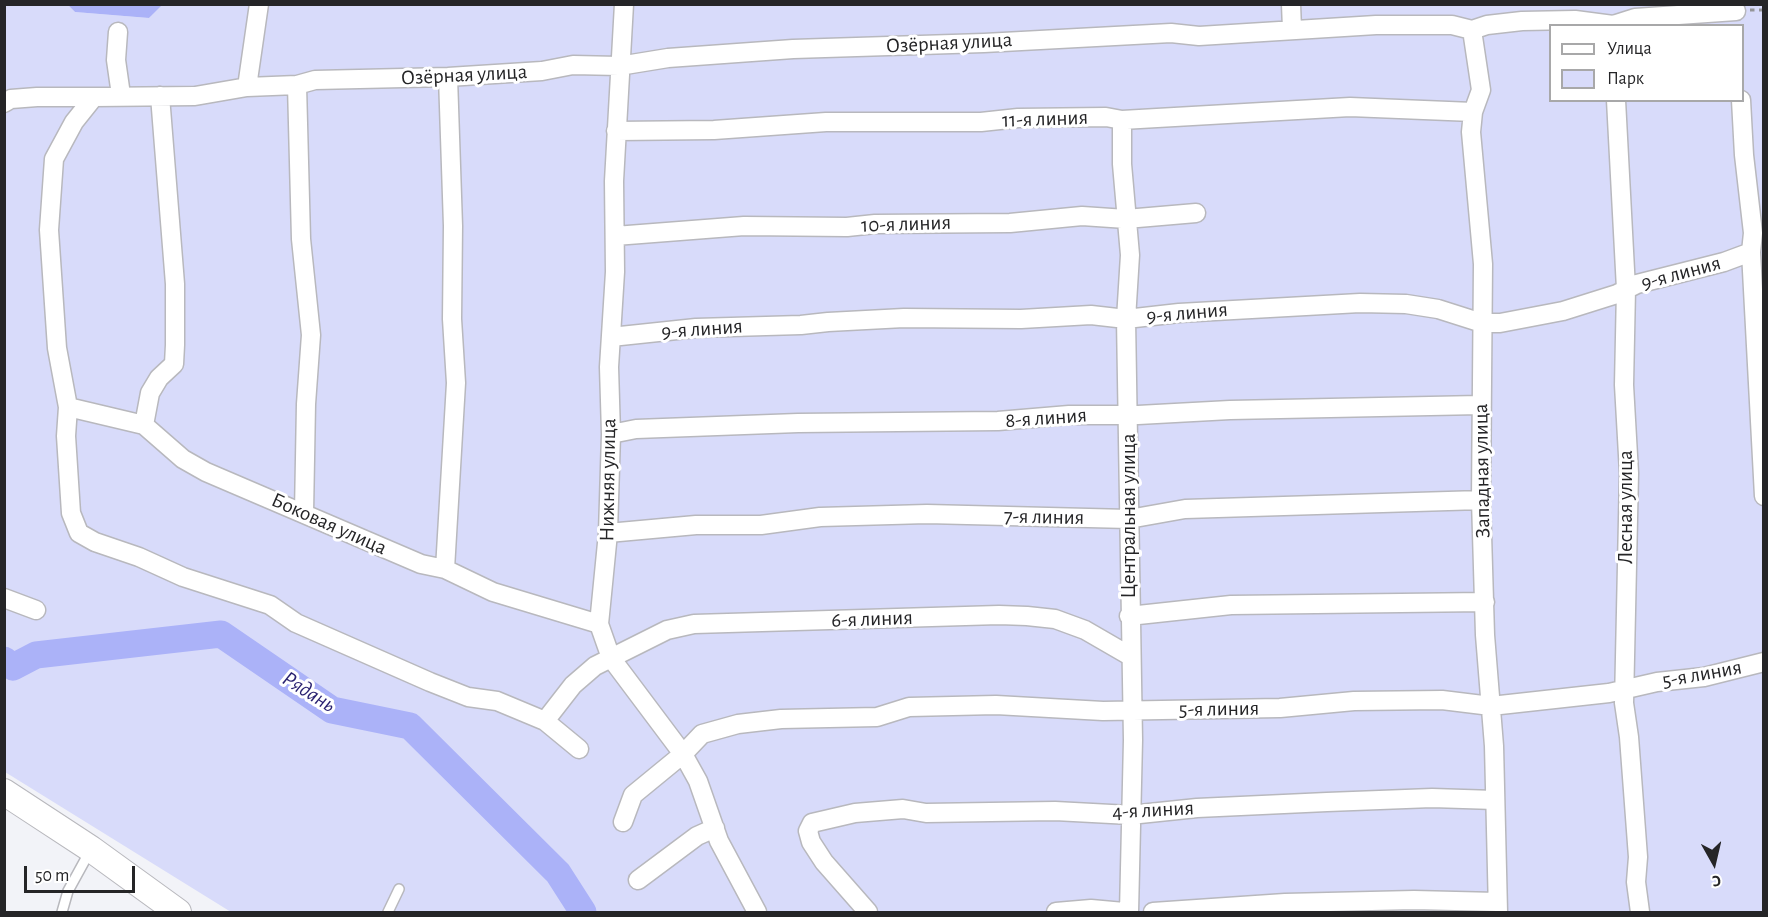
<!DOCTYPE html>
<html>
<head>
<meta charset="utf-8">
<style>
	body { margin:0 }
	#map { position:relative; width:1768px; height:917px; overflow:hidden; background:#f2f3f8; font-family:"Alegreya Sans",sans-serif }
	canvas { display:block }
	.frame { position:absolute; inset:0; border:6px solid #252527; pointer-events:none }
	.legend { position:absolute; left:1549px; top:24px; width:195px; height:78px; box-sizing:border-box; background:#fff; border:2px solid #a8a8a9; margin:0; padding:8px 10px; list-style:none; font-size:18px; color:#252527 }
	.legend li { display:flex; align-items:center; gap:12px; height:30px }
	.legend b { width:30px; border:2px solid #a8a8a9 }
	.north { position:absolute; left:1684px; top:833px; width:60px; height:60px; -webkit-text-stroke:4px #fff; paint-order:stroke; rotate:172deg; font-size:16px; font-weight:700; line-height:24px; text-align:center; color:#252527 }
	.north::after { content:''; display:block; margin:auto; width:21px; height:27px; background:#252527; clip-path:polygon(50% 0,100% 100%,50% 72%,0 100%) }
	.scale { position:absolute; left:24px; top:866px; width:111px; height:27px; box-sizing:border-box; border:3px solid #252527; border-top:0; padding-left:8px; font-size:18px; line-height:21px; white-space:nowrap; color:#252527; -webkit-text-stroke:4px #fff; paint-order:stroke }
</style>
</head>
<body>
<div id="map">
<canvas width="1768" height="917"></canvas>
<div class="frame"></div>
<ul class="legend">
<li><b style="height:8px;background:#fff"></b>Улица</li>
<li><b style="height:16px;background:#d8dbfa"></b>Парк</li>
</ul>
<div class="north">С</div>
<div class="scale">50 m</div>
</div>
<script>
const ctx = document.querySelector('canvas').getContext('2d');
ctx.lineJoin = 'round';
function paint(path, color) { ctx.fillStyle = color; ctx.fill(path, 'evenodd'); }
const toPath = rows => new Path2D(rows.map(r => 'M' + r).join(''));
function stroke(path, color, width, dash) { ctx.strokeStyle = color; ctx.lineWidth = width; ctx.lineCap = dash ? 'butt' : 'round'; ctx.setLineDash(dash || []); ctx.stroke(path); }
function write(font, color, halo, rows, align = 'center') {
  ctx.font = font + ' "Alegreya Sans",sans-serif'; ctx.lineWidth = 6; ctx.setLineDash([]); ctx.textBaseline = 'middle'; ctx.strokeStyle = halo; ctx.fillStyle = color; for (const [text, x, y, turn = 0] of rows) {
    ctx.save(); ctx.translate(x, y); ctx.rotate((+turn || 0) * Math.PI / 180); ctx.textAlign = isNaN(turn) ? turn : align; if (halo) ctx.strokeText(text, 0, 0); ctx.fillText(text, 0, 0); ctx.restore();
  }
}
const green = toPath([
	[162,4,1763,5,1763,912,231,912,5,772,4,5,68,5,75,12,149,18],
	[1550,26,1742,26,1742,100,1550,100]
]);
const water = toPath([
	[68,5,162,5,149,18,75,12]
]);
const river = toPath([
	[4,660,13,667,36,655,221,634,332,710,410,726,558,873,583,912]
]);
const path = toPath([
	[1750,10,1764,10]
]);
const lane = toPath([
	[62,912,68,891,90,851],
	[388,912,399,889]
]);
const street = toPath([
	[624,4,614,181,615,272,609,367,611,434,608,533,599,624,611,658,683,754,698,781,719,841,757,912],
	[1291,4,1292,29],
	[1472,30,1481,90,1473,112,1471,132,1483,264,1481,500,1485,635,1494,746,1498,912],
	[118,32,116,60,121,95],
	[297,85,301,239,311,335,306,404,304,513],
	[247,87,259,4],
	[1616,100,1626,289,1624,385,1629,473,1624,703,1629,737,1638,857,1636,882,1640,912],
	[1741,100,1744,155,1753,233,1751,252,1764,496],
	[4,103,11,99,37,97,94,97],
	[1122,120,1122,164,1130,255,1126,319,1133,740,1129,912],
	[616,131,714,130,826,122,981,122,1018,118,1106,117,1122,120,1350,107,1473,112],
	[615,236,744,226,847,227,875,224,1010,223,1082,216,1126,219,1196,213],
	[611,337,696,328,801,325,828,322,904,318,1021,319,1091,315,1126,319,1179,313,1360,303,1406,304,1438,309,1482,323,1500,323,1563,311,1617,294,1637,284,1724,262,1751,252],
	[68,407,144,425,183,459,206,472,421,564,445,569,493,592,599,624],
	[144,425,150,393,159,378,174,364,175,345,175,284,160,96],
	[611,434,636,429,798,423,998,421,1069,415,1138,415,1230,410,1480,405],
	[608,533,696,525,761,525,820,517,927,514,1129,519,1185,509,1481,500],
	[445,569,456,383,452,319,453,226,448,77],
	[4,598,36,610],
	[1129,616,1231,605,1485,602],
	[545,721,573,685,595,666,667,630,694,624,999,615,1027,616,1055,619,1085,630,1130,656],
	[579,749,545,721,497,701,468,697,430,682,296,623,270,605,183,577,139,557,95,542,79,533,71,513,66,436,68,407,57,348,49,230,54,159,74,122,94,97,195,96,247,87,297,85,315,80,448,77,542,71,573,65,619,66,668,58,793,49,984,43,1171,33,1199,36,1376,25,1452,25,1472,30,1487,25,1522,21,1575,20,1613,25,1635,18,1736,11],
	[623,822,633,795,683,754,702,734,738,724,781,719,877,717,909,707,996,705,1103,711,1280,708,1354,701,1442,700,1491,706,1609,693,1657,682,1704,677,1764,662],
	[638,880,697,836,715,828],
	[868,912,824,862,811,842,808,831,812,823,855,813,903,809,926,813,1055,811,1130,815,1197,808,1327,802,1432,798,1495,800],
	[1056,912,1091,909,1124,912],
	[1153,912,1285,903,1414,900,1497,902]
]);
const secondary = toPath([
	[4,792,91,849,178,912]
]);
const streetNames = [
	["Озёрная улица",949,43,-3],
	["Озёрная улица",464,75,-3],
	["11-я линия",1045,119,-2],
	["10-я линия",906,224,-2],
	["9-я линия",1681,273,-15],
	["9-я линия",1187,313,-5],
	["9-я линия",702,329,-4],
	["8-я линия",1046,418,-4],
	["Западная улица",1482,471,-91],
	["Нижняя улица",608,480,-89],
	["Лесная улица",1626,507,-90],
	["Центральная улица",1129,516,-90],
	["7-я линия",1044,517,1],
	["Боковая улица",329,524,24],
	["6-я линия",872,619,-2],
	["5-я линия",1702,674,-10],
	["5-я линия",1219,709,-1],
	["4-я линия",1153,810,-3]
];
const waterNames = [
	["Рядань",309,692,32]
];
paint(green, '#d8dbfa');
paint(water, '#abb2f8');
stroke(river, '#abb2f8', 27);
stroke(lane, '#b8b8bd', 12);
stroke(street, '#b8b8bd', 21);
stroke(secondary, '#b8b8bd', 28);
stroke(path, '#949598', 3, [4.5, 4.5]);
stroke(lane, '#fff', 9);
stroke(street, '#fff', 18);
stroke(secondary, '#fff', 26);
write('21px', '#252527', '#fff', streetNames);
write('italic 22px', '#271f6f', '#fff', waterNames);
</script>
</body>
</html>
